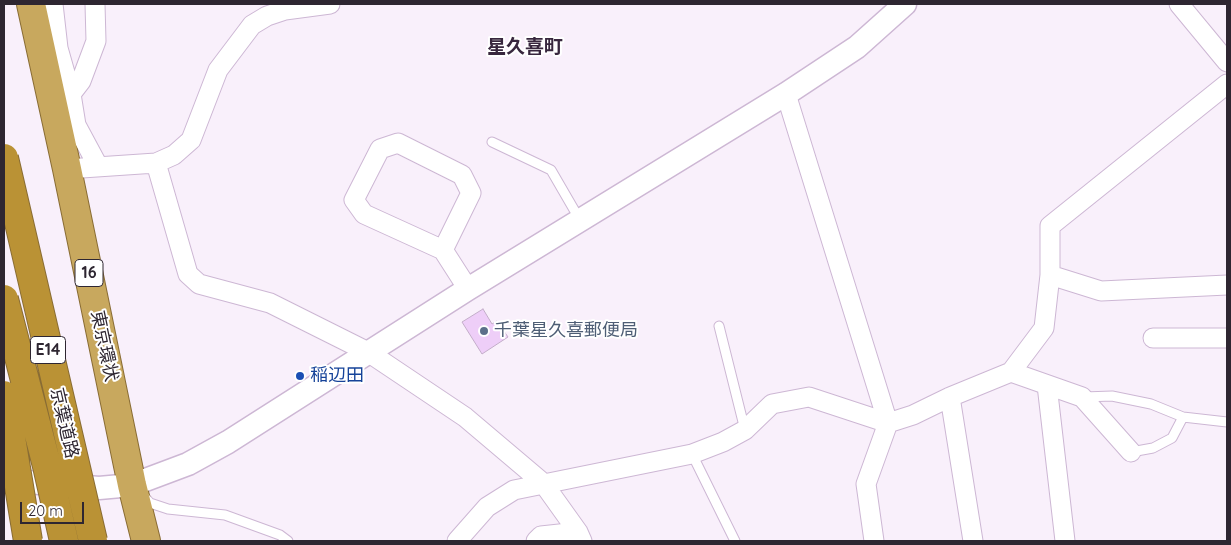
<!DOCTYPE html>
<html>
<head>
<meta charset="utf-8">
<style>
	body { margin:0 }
	#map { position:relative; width:1231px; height:545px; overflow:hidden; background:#f9f0fb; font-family:Quicksand,sans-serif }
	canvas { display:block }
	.frame { position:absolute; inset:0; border:5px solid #2e2631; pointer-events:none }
	.scale { position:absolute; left:20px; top:502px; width:64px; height:22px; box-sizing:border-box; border:2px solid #2e2631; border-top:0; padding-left:6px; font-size:15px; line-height:18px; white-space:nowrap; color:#2e2631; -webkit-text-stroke:4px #fff; paint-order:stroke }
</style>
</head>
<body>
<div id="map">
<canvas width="1231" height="545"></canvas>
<div class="frame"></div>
<div class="scale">20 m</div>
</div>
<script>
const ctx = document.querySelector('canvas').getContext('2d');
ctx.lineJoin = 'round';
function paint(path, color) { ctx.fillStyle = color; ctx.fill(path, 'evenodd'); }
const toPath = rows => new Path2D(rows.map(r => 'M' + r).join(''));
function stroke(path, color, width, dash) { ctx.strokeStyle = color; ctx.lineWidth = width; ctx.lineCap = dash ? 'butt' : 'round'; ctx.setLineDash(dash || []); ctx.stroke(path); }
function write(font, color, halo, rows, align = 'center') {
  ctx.font = font + ' Quicksand,"Noto Sans JP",sans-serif'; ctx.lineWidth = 4; ctx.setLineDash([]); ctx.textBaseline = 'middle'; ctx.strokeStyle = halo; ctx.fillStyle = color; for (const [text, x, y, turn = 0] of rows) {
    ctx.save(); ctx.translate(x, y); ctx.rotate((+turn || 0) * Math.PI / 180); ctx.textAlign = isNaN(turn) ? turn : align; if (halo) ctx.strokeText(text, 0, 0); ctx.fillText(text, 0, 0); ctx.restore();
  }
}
const building = toPath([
	[483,309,492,324,497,321,508,337,482,354,462,322,483,309]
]);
const service = toPath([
	[492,142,551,170,580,220],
	[719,326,745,430],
	[1084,397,1112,396,1151,404,1183,417,1227,422],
	[1131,452,1153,448,1172,438,1183,417],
	[692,454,735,541],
	[143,495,150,503,168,509,225,515,280,535,288,541]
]);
const minor = toPath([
	[53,4,58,48,71,94,76,125,98,166],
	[1179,4,1227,62],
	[71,94,81,81,96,41,95,4],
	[786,94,888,423,866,484,874,541],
	[156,163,188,274,199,284,270,303,368,352,465,417,543,483,578,532,582,541],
	[67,169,156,163,174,155,191,140,218,70,252,25,267,16,285,10,330,4],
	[443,250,471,193,462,175,398,143,380,149,354,200,364,214,443,250,468,289],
	[1050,275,1101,291,1227,285],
	[1153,338,1227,338],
	[1011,372,1044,328,1050,275,1050,226,1227,84],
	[1047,385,1065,541],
	[950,397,973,541],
	[457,541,487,507,514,490,692,454,723,442,745,430,772,404,809,397,888,423,913,415,950,397,1011,372,1082,397,1131,452],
	[536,541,541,536,578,532]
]);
const tertiary = toPath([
	[4,480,99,488,132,485,188,464,228,442,468,289,786,94,857,47,905,4]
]);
const trunk = toPath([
	[31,4,67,169,132,485,146,541]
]);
const motorwayBridge = toPath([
	[4,158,93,541],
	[4,299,47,466,64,541],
	[4,395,28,541]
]);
const markers = [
	[484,331,5,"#5c6f8a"],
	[300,376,5,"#1a4fb4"]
];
const shields = [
	[89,273,28],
	[48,350,35]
];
const shieldNames = [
	["16",89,273],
	["E14",48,350]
];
const serviceNames = [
	["千葉星久喜郵便局",494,331]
];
const streetNames = [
	["東京環状",104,346,78],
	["京葉道路",64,423,77]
];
const transitNames = [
	["稲辺田",310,376]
];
const neighbourhoodNames = [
	["星久喜町",525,47]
];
paint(building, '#eecef8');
stroke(building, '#c3adc9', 1);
stroke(service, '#cdb7d4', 11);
stroke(minor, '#cdb7d4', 21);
stroke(tertiary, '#cdb7d4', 25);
stroke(trunk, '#896c34', 30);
stroke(service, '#fff', 9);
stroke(minor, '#fff', 19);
stroke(tertiary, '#fff', 22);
stroke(trunk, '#c8a85e', 28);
stroke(motorwayBridge, '#896c34', 30, []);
stroke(motorwayBridge, '#ba9235', 28);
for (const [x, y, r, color] of markers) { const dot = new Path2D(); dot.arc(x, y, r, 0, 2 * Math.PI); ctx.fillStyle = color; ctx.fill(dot); stroke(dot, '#fff', 2); }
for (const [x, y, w] of shields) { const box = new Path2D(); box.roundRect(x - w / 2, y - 13.5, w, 27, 4); ctx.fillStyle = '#fff'; ctx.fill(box); stroke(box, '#2e2631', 1); }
write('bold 16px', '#2e2631', null, shieldNames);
write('18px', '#4e5e75', '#fff', serviceNames, 'left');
write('18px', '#2e2631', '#fff', streetNames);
write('18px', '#164399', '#fff', transitNames, 'left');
write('bold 19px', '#38273e', '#fff', neighbourhoodNames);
</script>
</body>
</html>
